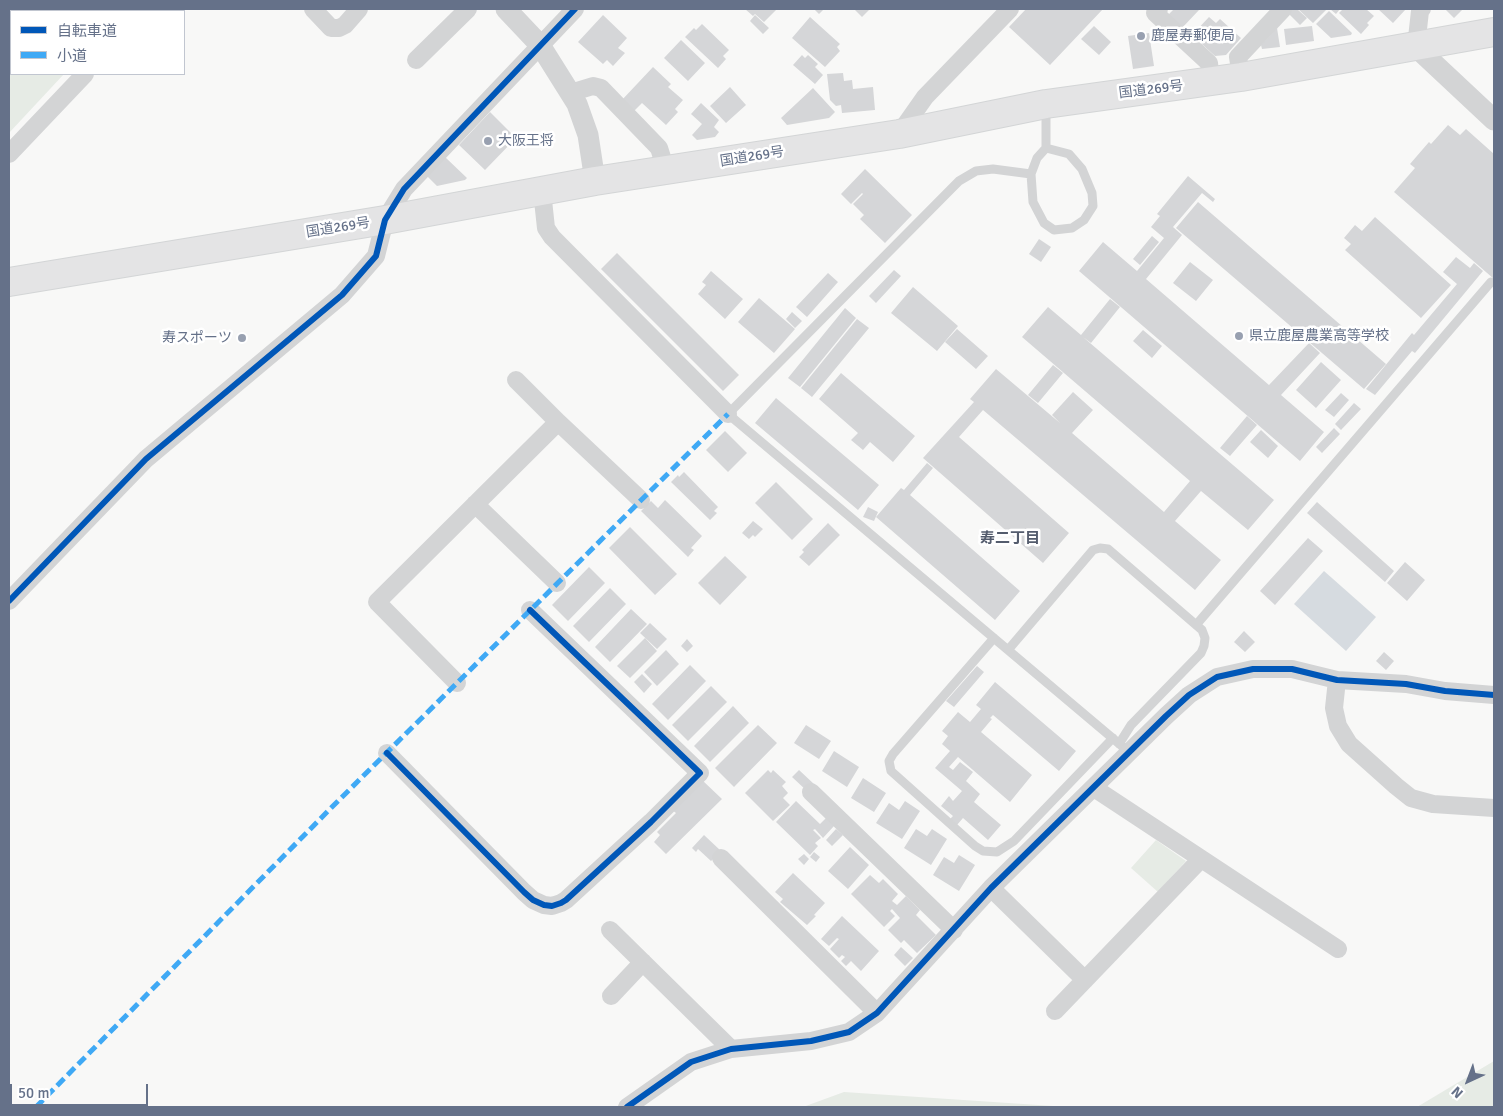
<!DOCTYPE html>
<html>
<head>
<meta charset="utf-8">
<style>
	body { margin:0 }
	#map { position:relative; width:1503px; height:1116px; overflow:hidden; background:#f8f8f7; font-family:Signika,"Noto Sans JP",sans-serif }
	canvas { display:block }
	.frame { position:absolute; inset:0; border:10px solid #657189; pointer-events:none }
	.legend { position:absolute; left:10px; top:10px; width:175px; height:65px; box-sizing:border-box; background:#fff; border:1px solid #c1c6d0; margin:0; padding:6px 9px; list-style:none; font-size:15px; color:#657189 }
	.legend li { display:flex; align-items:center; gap:10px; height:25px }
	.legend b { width:25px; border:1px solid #c1c6d0 }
	.north { position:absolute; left:1443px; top:1056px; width:50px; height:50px; -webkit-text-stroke:4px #fff; paint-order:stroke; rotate:223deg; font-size:14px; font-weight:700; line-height:20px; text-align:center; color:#657189 }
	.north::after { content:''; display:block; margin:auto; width:18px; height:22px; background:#657189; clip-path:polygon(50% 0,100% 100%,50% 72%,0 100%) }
	.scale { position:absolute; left:10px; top:1084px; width:138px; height:22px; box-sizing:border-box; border:2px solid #657189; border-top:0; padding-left:6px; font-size:15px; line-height:18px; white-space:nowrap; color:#657189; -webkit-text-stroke:4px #fff; paint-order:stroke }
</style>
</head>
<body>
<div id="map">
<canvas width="1503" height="1116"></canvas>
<div class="frame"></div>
<ul class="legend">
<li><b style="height:6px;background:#0057b8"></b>自転車道</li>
<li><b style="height:6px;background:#3fa9f5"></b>小道</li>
</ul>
<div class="north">N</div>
<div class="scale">50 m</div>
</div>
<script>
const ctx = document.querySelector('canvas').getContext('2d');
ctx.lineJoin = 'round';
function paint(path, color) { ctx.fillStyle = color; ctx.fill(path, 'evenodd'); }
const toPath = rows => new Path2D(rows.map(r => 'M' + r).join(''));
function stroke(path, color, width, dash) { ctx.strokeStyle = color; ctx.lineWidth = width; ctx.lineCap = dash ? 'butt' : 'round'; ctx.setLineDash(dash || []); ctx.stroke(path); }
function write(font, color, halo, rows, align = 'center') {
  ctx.font = font + ' Signika,"Noto Sans JP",sans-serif'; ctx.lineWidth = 5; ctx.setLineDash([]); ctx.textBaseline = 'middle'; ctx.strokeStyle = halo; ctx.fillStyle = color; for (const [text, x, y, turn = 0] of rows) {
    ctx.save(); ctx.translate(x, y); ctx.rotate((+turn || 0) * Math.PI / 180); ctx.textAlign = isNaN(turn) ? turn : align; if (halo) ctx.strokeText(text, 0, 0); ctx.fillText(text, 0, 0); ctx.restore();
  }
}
const green = toPath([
	[9,9,125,9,123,11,11,11,11,74,64,74,9,133],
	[1156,840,1186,861,1158,892,1131,868],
	[1494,1061,1494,1107,1417,1107],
	[844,1092,1068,1107,803,1107]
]);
const water = toPath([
	[1324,571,1376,617,1346,651,1294,604]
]);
const building = toPath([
	[745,9,777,9,764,22,755,14,753,16],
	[814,9,824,9,819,14],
	[854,9,870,9,862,17],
	[1026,9,1103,9,1050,65,1009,27],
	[1174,9,1197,9,1199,10,1182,28,1168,15],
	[1292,9,1297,9,1307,18,1300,25,1288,13],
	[1298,9,1327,9,1313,23],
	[1330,9,1340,9,1336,14],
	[1343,9,1366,9,1374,16,1367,23,1369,25,1361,34,1339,13],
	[1378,9,1406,9,1393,23],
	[1445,9,1463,9,1454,18],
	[1329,11,1352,33,1351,35,1331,38,1316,24],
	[603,15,627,38,618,48,625,53,613,66,607,60,603,64,578,42],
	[755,15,769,28,763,34,750,21],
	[810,17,840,44,837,47,840,51,825,67,792,38],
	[1209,17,1216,23,1220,19,1241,38,1226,55,1215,56,1192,35],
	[702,24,729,50,723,56,726,59,718,68,685,37,694,28,696,30],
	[1094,26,1111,42,1099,55,1081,39],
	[1312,26,1314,41,1286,45,1284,29],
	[1277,28,1280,47,1262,49,1261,45],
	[1149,33,1154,66,1133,69,1128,36],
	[681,40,705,63,688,81,664,58],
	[802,55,805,58,808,55,818,64,815,67,823,75,815,84,793,65],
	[653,67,671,84,668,87,683,100,675,109,678,112,666,125,642,103,633,112,621,101],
	[843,73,844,81,852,80,853,89,873,87,875,110,842,113,841,105,836,106,830,100,827,74],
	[730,87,746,105,726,123,710,106],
	[813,88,835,112,829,118,787,125,781,118],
	[701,103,719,120,714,127,719,132,715,137,697,140,692,135,702,124,691,114],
	[490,112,516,138,485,170,459,145],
	[1448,125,1460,135,1466,129,1494,154,1494,279,1394,192,1415,168,1410,164,1429,142,1431,144],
	[445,157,467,178,465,180,437,186,427,176],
	[865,169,912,215,885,243,860,219,864,215,853,204,863,194,862,193,851,204,841,194],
	[1188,176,1215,199,1213,202,1202,193,1173,227,1182,235,1146,279,1269,385,1309,343,1320,353,1281,395,1324,432,1300,461,1079,271,1103,242,1137,271,1164,238,1151,227,1160,216,1157,214],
	[1198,202,1386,364,1364,389,1176,228],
	[1375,217,1451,285,1421,318,1345,250,1351,244,1344,238,1355,225,1362,231],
	[1152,236,1159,242,1140,265,1133,259],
	[1039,239,1051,247,1041,262,1029,254],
	[617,253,739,375,723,391,601,269],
	[1456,257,1470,268,1474,263,1483,271,1415,353,1412,351,1375,395,1366,389,1412,333,1414,335,1457,284,1443,272],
	[1190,262,1213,280,1196,301,1173,283],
	[894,270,901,276,876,303,869,296],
	[711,271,743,299,725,319,698,294,706,285,702,282],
	[828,273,838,282,807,317,796,307],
	[913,287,958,326,937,351,891,313],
	[759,298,795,329,774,353,738,322],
	[1110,299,1120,307,1091,343,1083,337,1274,500,1248,530,1201,491,1175,521,1221,560,1195,590,983,410,959,437,1069,533,1043,563,923,458,974,402,970,399,996,369,1060,423,1052,415,1073,392,1093,410,1072,433,1164,512,1190,481,1022,337,1048,307,1081,335],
	[845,308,856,318,800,387,788,378],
	[792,312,802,321,795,328,786,319],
	[857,319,869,328,812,397,801,388],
	[957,329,988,356,976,369,945,342],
	[1143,330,1162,346,1152,358,1133,341],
	[1321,362,1341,380,1316,408,1296,390],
	[1053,365,1063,373,1038,403,1028,395],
	[841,373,915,436,893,462,870,442,863,450,851,440,858,433,819,399],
	[1341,393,1349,400,1334,417,1325,410],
	[776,398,879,485,858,510,755,423],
	[1354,403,1361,409,1341,430,1335,424],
	[1247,416,1257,425,1230,456,1220,448],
	[1334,428,1340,434,1322,453,1316,447],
	[1261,430,1278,446,1268,458,1250,442],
	[725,431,747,453,728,472,706,450],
	[927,463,933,468,910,495,1020,591,995,620,876,517,901,488,904,490],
	[684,472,718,507,714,511,717,513,710,520,671,482,678,475,679,477],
	[776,482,813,519,792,540,755,503],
	[665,500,702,536,691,548,694,550,688,557,641,511,651,501,658,508],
	[1317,502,1394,571,1385,582,1307,513],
	[868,507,878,512,874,521,863,517],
	[753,521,763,529,755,537,753,535,749,539,742,533],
	[828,523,840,535,809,566,799,557,804,552,802,550],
	[630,527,677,574,655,595,609,548],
	[1308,538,1323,551,1275,605,1260,591],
	[725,556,747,577,720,605,698,583],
	[1405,562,1425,580,1407,601,1387,583],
	[589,567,605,583,568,621,552,605],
	[610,588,626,604,589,642,573,626],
	[631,609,647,624,610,662,595,647],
	[650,623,667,639,657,649,640,633],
	[1244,631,1255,642,1245,652,1234,642],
	[645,638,657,651,630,678,617,666],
	[687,639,693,646,687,652,681,646],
	[666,650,679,664,657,686,644,672],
	[1384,652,1394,661,1386,670,1376,661],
	[690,665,706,681,668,720,652,704],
	[977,666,984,672,954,707,946,701],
	[642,674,652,684,644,693,634,682],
	[995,682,1076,751,1059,771,993,715,990,718,992,719,981,732,1032,775,1010,802,958,757,949,767,953,770,960,762,973,772,966,781,980,794,974,802,1001,825,988,840,963,818,957,825,950,819,953,816,941,806,949,796,953,801,962,791,935,768,950,751,942,744,948,736,942,731,958,712,970,722,981,709,976,705],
	[711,686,727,702,688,741,672,725],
	[733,706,749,723,710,762,694,746],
	[758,725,777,743,734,787,715,768],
	[806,725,831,741,819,759,794,743],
	[834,751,859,767,847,787,822,771],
	[768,770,771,773,773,770,786,782,782,786,788,793,783,798,790,805,773,821,745,793],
	[799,770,814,784,807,791,792,777],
	[863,778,886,793,874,812,851,798],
	[702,780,722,799,666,854,654,842,660,835,657,832,676,813,672,810],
	[796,801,820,824,826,818,834,826,823,838,815,829,813,830,821,838,815,843,818,846,810,855,776,822],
	[905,801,920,811,902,839,876,823,889,803,899,810],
	[836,829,843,835,832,846,826,840],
	[916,829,927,836,932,829,947,839,931,865,904,848],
	[704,835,721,851,711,861,698,849,696,852,692,848],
	[850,847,869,865,848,889,828,871],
	[814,852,820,857,816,862,810,857],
	[804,854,809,859,804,865,798,859],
	[959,855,975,865,959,891,933,875,944,857,954,863],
	[793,873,825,903,814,915,816,916,807,925,780,902,783,899,775,892],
	[870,875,879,883,883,879,898,894,892,901,897,905,906,896,920,910,916,915,936,935,917,953,904,940,901,943,888,930,900,918,892,909,890,911,895,916,884,927,851,894],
	[842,916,879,951,861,971,851,961,846,966,841,961,845,957,842,955,839,958,830,949,839,939,837,938,829,946,821,939],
	[901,947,913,958,905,966,894,955]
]);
const service = toPath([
	[41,11,43,9],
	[9,46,11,44],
	[1046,106,1046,148,1037,158,1031,174,993,169,976,171,959,181,728,414,1129,752],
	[1031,174,1033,202,1044,223,1054,230,1072,228,1084,220,1093,206,1092,193,1082,169,1069,154,1046,148],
	[1196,625,1491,282],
	[994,638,893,754,889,761,891,771,975,846,983,851,997,852,1014,841,1113,738],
	[1008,650,1093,550,1100,548,1108,549,1202,630,1205,638,1204,646,1201,653,1131,725,1119,744]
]);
const minor = toPath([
	[313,9,331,28,339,28,345,25,359,9],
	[1159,9,1155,13,1209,63,1211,82],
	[145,11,147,9],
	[1416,47,1420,11,1422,9],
	[416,60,468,9],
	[1241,77,1238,57,1283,9],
	[570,93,593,86,601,88,659,148,666,170],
	[899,134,925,97,1010,9],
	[9,154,85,74],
	[542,191,546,228,552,237,728,414],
	[516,380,558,422],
	[475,504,557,583],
	[9,601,146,459,342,295,376,256,385,220,404,189,575,9],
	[1337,680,1334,708,1338,726,1349,744,1396,786,1411,798,1433,804,1494,808],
	[457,683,377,602,558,422,641,500],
	[387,753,524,892,533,900,544,905,552,906,561,903,566,900,651,822,700,773,530,610],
	[1094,788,1338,949],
	[811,792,954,930],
	[721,858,877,1013],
	[991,888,1085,980],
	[610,930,731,1049],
	[611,996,643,962],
	[1055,1011,1201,859],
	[627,1107,691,1062,731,1049,811,1041,849,1032,877,1013,991,888,1166,716,1189,695,1217,677,1253,669,1292,669,1337,680,1406,684,1445,691,1494,695]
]);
const tertiary = toPath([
	[506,9,540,45,577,104,588,135,595,181],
	[1416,47,1494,120]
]);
const trunk = toPath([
	[9,282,385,220,595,181,899,134,1046,104,1241,77,1494,32]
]);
const quiet = toPath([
	[36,1107,333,806,728,414]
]);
const cycleway = toPath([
	[9,601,146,459,342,295,376,256,385,220,404,189,575,9],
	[387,753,524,892,533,900,544,905,552,906,561,903,566,900,651,822,700,773,530,610],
	[627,1107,691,1062,731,1049,811,1041,849,1032,877,1013,991,888,1166,716,1189,695,1217,677,1253,669,1292,669,1337,680,1406,684,1445,691,1494,695]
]);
const markers = [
	[1141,36,5,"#98a0b0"],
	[488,141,5,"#98a0b0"],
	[1239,336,5,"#98a0b0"],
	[242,338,5,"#98a0b0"]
];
const poiNames = [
	["鹿屋寿郵便局",1151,36],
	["大阪王将",498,141],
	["県立鹿屋農業高等学校",1249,336],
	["寿スポーツ",232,338,"right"]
];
const streetNames = [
	["国道269号",1151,90,-7],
	["国道269号",752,157,-9],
	["国道269号",338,228,-9]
];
const neighbourhoodNames = [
	["寿二丁目",1010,539]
];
paint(green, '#e6ebe5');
paint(water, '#d6dbe0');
paint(building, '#d5d6d8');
stroke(trunk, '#d3d5d6', 30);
stroke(service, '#d3d4d5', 9);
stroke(minor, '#d3d4d5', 18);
stroke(tertiary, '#d3d4d5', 21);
stroke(trunk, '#e4e4e5', 28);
stroke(quiet, '#3fa9f5', 5, [10, 5]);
stroke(cycleway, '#0057b8', 6);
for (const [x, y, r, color] of markers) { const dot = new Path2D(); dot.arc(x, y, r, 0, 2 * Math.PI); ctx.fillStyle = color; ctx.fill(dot); stroke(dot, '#fff', 2); }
write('14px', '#657189', '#fff', poiNames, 'left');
write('14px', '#657189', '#fff', streetNames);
write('bold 15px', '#545c6d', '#fff', neighbourhoodNames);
</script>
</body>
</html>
